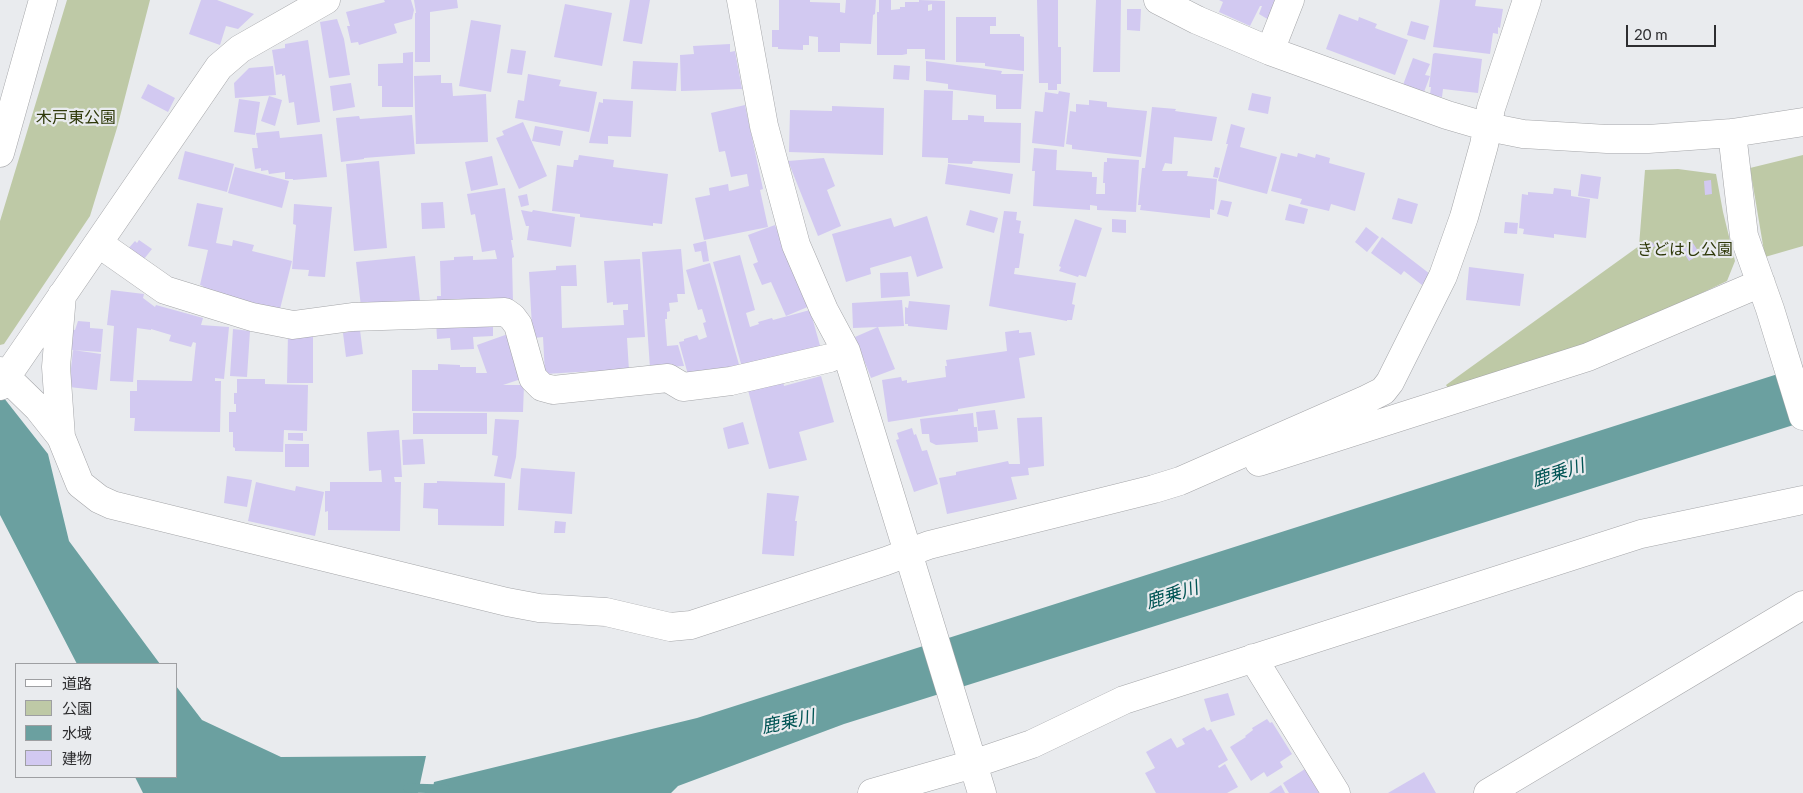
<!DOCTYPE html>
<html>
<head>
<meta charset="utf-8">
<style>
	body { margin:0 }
	#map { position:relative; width:1803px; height:793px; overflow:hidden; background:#e9ebee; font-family:Lato,"Noto Sans JP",sans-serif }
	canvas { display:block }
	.legend { position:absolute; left:15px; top:663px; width:162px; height:115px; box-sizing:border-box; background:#e9ebee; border:1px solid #9e9fa2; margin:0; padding:6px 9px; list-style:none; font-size:15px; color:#2e2e30 }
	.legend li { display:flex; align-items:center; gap:10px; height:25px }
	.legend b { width:25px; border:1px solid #9e9fa2 }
	.scale { position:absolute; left:1626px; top:25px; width:90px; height:22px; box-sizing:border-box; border:2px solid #2e2e30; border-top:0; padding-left:6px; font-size:15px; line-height:18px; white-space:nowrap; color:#2e2e30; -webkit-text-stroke:4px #e9ebee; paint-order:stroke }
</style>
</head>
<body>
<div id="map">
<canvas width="1803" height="793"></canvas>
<ul class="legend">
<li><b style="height:6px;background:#fff"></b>道路</li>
<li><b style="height:14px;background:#bec9a6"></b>公園</li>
<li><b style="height:14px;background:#6ba0a0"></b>水域</li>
<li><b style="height:14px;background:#d2c9f1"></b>建物</li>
</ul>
<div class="scale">20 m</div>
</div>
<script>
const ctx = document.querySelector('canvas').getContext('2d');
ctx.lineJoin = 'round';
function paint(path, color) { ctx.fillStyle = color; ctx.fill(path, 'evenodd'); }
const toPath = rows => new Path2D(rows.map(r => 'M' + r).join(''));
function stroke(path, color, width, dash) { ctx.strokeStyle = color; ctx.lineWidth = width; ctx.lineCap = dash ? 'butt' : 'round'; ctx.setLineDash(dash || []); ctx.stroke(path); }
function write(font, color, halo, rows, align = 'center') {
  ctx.font = font + ' Lato,"Noto Sans JP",sans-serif'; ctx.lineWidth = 4.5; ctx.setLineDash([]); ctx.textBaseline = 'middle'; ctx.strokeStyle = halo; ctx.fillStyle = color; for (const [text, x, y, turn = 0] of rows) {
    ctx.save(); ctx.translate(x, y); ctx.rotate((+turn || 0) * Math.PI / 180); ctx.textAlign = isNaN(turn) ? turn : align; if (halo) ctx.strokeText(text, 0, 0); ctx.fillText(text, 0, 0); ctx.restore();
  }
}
const green = toPath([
	[67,0,150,0,117,128,90,216,4,344,0,345,0,221],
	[1803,155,1803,246,1765,257,1750,168],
	[1678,169,1716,174,1723,212,1735,261,1727,281,1592,345,1450,392,1446,385,1639,246,1645,170]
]);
const water = toPath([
	[1803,366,1803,422,844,724,678,786,671,793,432,793,434,782,697,718],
	[0,393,48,454,69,541,160,664,77,664,0,515],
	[176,686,202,720,281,757,426,756,418,793,143,793,135,777,176,777]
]);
const stream = toPath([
	[408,788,445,789]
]);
const building = toPath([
	[201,0,217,0,254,14,238,29,226,26,220,45,189,34],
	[384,0,411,0,414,10,412,19,394,24,397,33,359,45,358,42,351,43,347,26,350,26,346,12,385,2],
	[414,0,457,0,458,8,430,12,430,62,415,62,415,13,416,13],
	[630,0,650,0,642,44,623,41],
	[779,0,810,0,810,2,840,3,840,12,845,13,846,0,876,0,875,14,873,15,871,44,840,43,840,52,818,52,818,37,809,36,809,45,803,45,803,50,778,49,778,47,772,47,772,30,779,30],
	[879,0,891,0,891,10,900,9,900,7,905,7,905,2,919,2,919,0,945,1,945,60,925,59,925,49,907,49,907,54,902,55,877,55,877,12,879,12],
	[932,4,932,10,928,11,928,5],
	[1037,0,1058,0,1058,47,1061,47,1061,84,1057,84,1057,90,1048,90,1048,83,1039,83],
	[1096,0,1121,0,1120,72,1093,72],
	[1219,0,1279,0,1269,20,1259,14,1262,6,1260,6,1250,26,1219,12,1223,2],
	[1440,0,1476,0,1475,6,1503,9,1500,28,1498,27,1498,34,1493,33,1490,54,1433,47],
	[565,4,612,13,602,66,554,57],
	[1127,9,1141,9,1140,31,1127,30],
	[1339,14,1358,21,1359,17,1377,24,1375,28,1408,40,1395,75,1326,49],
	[956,17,996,17,996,26,990,26,990,34,1020,34,1020,36,1024,37,1024,71,985,66,985,63,956,62],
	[337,19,344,39,350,75,329,78,320,22],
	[471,20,501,25,491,92,459,86],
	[1411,21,1429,26,1425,40,1407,35],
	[308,40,320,122,297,125,294,102,289,103,285,75,282,76,282,74,276,75,272,50,285,48,285,44],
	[730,44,730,52,735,51,742,89,681,91,680,55,694,54,693,46],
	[511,49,526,51,522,75,507,73],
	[413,52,413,107,382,107,382,86,378,86,378,64,403,63,403,53],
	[1435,53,1482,59,1478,93,1443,89,1442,97,1430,95,1431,87,1429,87,1433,54],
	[1413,58,1430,64,1425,75,1430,76,1424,92,1403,85],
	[633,61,678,63,676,91,631,89],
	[926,61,1002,71,1001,74,1023,74,1021,109,996,109,996,95,948,89,948,84,926,81],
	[894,65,910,66,909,80,893,79],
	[273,66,276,95,235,98,234,83,249,68],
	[528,74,561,80,559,86,597,92,589,132,515,118,518,100,524,101],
	[441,75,441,83,452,83,453,96,486,94,488,142,416,144,414,76],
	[351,83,355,107,333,111,330,86],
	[148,84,175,98,168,112,141,98],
	[924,90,953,91,952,120,968,120,968,115,984,116,984,122,1021,123,1020,163,973,161,972,164,948,163,948,158,922,157],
	[1059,91,1070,93,1064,147,1032,143,1035,111,1043,112,1045,92,1058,94],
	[1252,93,1271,97,1268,114,1248,110],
	[269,96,282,100,275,126,261,121],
	[239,99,260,102,255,135,234,132],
	[603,99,633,101,631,137,608,136,608,144,589,143,599,102,603,103],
	[1089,100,1107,102,1107,107,1147,111,1141,157,1072,149,1072,145,1066,144,1070,111,1076,112,1076,104,1089,105],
	[745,105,763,189,760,190,768,227,704,240,695,198,710,195,709,188,728,184,729,191,749,186,747,174,731,177,725,151,719,152,711,113],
	[832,106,884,108,883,155,789,152,790,110,832,111],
	[1152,107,1176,109,1175,111,1217,117,1212,141,1174,137,1172,164,1165,163,1162,171,1188,171,1187,176,1217,179,1214,210,1210,209,1210,218,1140,210,1141,205,1138,205,1142,168,1145,168],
	[412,115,415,154,364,158,364,159,341,162,336,118,359,116,360,119],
	[523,122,547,176,519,189,496,138,504,135,502,131],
	[1231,124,1245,128,1240,147,1277,157,1267,194,1218,181,1228,144,1226,144],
	[535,126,563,131,560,146,532,141],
	[279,131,280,138,322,134,327,177,293,180,293,179,285,179,285,172,269,174,268,170,261,171,261,168,255,169,252,148,258,148,256,133],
	[1034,148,1057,150,1056,170,1092,172,1092,177,1097,177,1096,194,1105,194,1105,183,1103,183,1104,162,1107,162,1107,158,1139,160,1136,212,1097,210,1097,206,1090,205,1090,210,1033,206,1035,171,1032,171],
	[185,151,234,164,227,192,178,179],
	[1281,153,1297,157,1298,153,1315,158,1316,154,1330,158,1329,163,1365,173,1355,211,1331,204,1329,211,1300,204,1302,199,1271,191],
	[579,155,614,160,613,167,668,174,662,224,653,223,653,226,580,217,580,214,552,211,557,165,573,167,574,160,578,160],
	[492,156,498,185,471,191,465,162],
	[824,158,835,186,827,190,841,226,818,236,788,161],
	[379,161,387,248,354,251,346,164],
	[948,164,1013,174,1010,194,945,184],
	[235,167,289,181,282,208,228,193],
	[1215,167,1220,168,1218,178,1213,177],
	[1581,174,1601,177,1598,199,1578,196],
	[1711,180,1712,194,1705,195,1704,181],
	[505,188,513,240,511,240,514,257,512,258,513,303,437,303,437,296,441,296,440,261,454,260,454,257,473,256,473,260,497,259,495,250,482,252,475,214,471,215,467,194],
	[1554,188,1571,190,1571,196,1590,199,1586,238,1554,234,1554,238,1523,234,1524,229,1519,228,1522,194,1528,195,1528,192,1553,194],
	[527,194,529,205,521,207,518,196],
	[1398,198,1418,204,1412,224,1392,219],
	[1221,200,1232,202,1228,217,1217,214],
	[443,202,445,228,422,229,421,203],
	[197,203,223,208,216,243,232,246,233,240,254,245,252,251,292,261,280,309,202,291,203,286,200,285,208,250,188,246],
	[294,204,332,207,325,277,308,276,309,270,292,269,296,225,293,224],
	[1289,204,1308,209,1304,224,1285,220],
	[521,210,532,212,533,210,575,217,571,247,527,240,529,226,526,226],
	[970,210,998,218,994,233,966,225],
	[1004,211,1017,212,1016,220,1021,221,1019,233,1024,234,1019,268,1015,268,1014,274,1076,283,1072,304,1075,305,1072,320,1067,320,1067,321,989,306],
	[927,216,943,268,917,277,911,256,870,268,871,274,846,282,832,234,891,218,894,227],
	[1075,219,1102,228,1086,277,1079,275,1078,277,1059,271,1061,267,1059,266],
	[1112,219,1126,220,1126,233,1112,232],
	[1505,222,1518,223,1517,234,1504,233],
	[775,225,810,306,786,316,771,282,762,285,753,264,758,262,748,235],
	[1366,227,1379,237,1367,252,1355,242],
	[1382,237,1430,274,1422,285,1404,271,1401,275,1371,253],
	[139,240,152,249,140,264,127,250,135,241,137,243],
	[706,241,709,261,703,262,701,251,695,252,693,244],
	[1652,242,1655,246,1648,251,1645,246],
	[1693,243,1700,254,1689,261,1682,250],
	[681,249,685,294,677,294,678,302,669,303,670,311,667,312,667,319,665,319,667,346,678,345,684,366,650,368,642,252],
	[740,255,755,310,746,313,750,327,759,324,758,322,772,318,773,320,810,310,821,349,743,371,713,262],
	[415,256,420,301,361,307,356,262],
	[640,259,645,337,627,338,629,371,595,379,594,371,545,374,543,337,534,338,532,328,529,272,556,270,556,266,576,265,577,286,561,286,562,328,624,325,623,310,628,310,628,304,613,305,613,302,607,303,604,261],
	[710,263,740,368,690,382,679,342,684,341,684,339,697,335,699,340,707,337,703,323,706,322,702,309,698,310,686,270],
	[1469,267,1524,274,1520,306,1466,300],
	[908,272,910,296,881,298,880,273],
	[111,290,144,294,143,298,155,307,156,305,203,318,201,325,229,327,224,379,215,378,215,381,221,381,220,432,134,431,135,418,130,418,130,391,137,391,137,380,192,381,196,343,193,342,191,347,169,341,171,335,151,329,151,330,137,328,133,382,110,381,114,326,107,325],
	[902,300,904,326,853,328,852,303],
	[909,301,950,305,947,330,908,326,908,324,905,324,905,307,908,308],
	[78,321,90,322,90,328,103,329,101,352,72,350,72,346,65,345,67,329,75,330],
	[436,321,493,326,493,336,473,337,474,349,451,350,450,338,437,339],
	[878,327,895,369,871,378,855,337],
	[233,329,250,331,247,377,230,376],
	[360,330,363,354,346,357,343,333],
	[1019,330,1019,333,1031,332,1035,355,1019,358,1025,398,958,409,958,411,888,422,882,380,901,377,902,381,907,380,907,383,946,377,945,366,947,366,946,360,1007,351,1005,332],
	[288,333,313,333,313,383,287,383],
	[508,334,521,379,503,385,524,385,523,412,412,411,412,370,438,370,438,364,460,365,460,367,476,367,476,373,487,373,477,345],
	[73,350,101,354,97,390,69,387],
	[821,376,834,422,799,432,807,460,769,469,748,390,783,381,784,386],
	[237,379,265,379,265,384,308,385,307,431,284,430,283,452,235,451,235,448,233,447,233,432,229,432,229,412,236,412,236,404,234,404,234,393,237,393],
	[995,410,998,429,978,431,976,412],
	[413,413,487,413,487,434,413,434],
	[973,413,974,427,977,427,978,442,936,445,930,442,929,434,922,434,920,419],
	[1042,417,1044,466,1028,468,1029,475,1011,477,1017,499,947,514,939,478,956,475,956,472,1008,461,1009,464,1020,464,1017,418],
	[495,419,519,420,516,457,511,479,494,476,498,456,492,455],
	[743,422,749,444,728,449,723,428],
	[912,428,914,435,916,434,922,451,927,450,938,484,914,492,896,440,899,439,897,433],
	[399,430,402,477,394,477,395,482,401,482,400,531,328,530,328,511,325,512,325,491,330,491,330,482,382,482,381,470,369,471,367,432],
	[288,433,303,433,303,441,288,440],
	[423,439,425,464,403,465,402,440],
	[285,444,309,444,309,467,285,467],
	[521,468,575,472,572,514,518,510],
	[227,476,252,480,247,507,224,503],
	[437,481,505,483,504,526,438,525,438,509,423,508,424,483,437,483],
	[256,482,295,491,296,486,324,492,315,536,248,521],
	[767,493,799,496,795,521,797,521,794,556,762,554],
	[555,521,566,522,565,533,554,533],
	[1228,693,1235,715,1211,722,1204,699],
	[1267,719,1270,723,1272,722,1292,754,1280,762,1283,767,1267,777,1264,772,1251,781,1230,747,1246,737,1245,736,1253,730,1252,728],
	[1204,727,1207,731,1211,729,1228,760,1218,766,1219,768,1225,764,1238,787,1227,793,1156,793,1145,773,1155,768,1146,752,1171,738,1177,748,1185,744,1182,739],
	[1305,769,1319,793,1289,793,1283,783],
	[1424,772,1436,793,1388,793],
	[1281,785,1285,793,1269,793]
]);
const minor = toPath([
	[741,0,764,126,796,245,824,310,846,351,982,793],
	[1158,0,1197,20,1270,51,1447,115,1488,127,1523,134,1607,139,1648,139,1732,133,1803,122],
	[1270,51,1290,0],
	[1732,133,1744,236,1770,309,1803,416],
	[0,153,43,0],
	[98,243,165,290,252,317,293,325,352,317,505,312,512,317,518,325,533,378,542,387,553,390,668,378,683,387,731,381,830,358,846,351],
	[0,371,38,408,61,437,80,484,99,499,112,505,507,602,539,608,606,612,670,627,691,625,886,561,929,545,1154,489,1180,481,1367,399,1383,391,1390,382,1443,276,1464,217,1484,145,1491,108,1527,0],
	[0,386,219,67,240,49,326,0],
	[61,437,56,367,62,295],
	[1259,462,1588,357,1761,283],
	[1253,658,1336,793],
	[872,793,973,764,1032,744,1124,700,1641,534,1803,500],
	[1488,793,1803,605]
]);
const parkNames = [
	["木戸東公園",76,118],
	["きどはし公園",1685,250]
];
const waterNames = [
	["鹿乗川",1558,473,-17],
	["鹿乗川",1172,595,-17],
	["鹿乗川",788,722,-12]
];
paint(green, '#bec9a6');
paint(water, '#6ba0a0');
stroke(stream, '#6ba0a0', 9);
paint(building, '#d2c9f1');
stroke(minor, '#a5a6a9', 29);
stroke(minor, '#fff', 28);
write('16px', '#2e3809', '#e9ebee', parkNames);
write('italic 18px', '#005454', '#e9ebee', waterNames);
</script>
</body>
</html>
